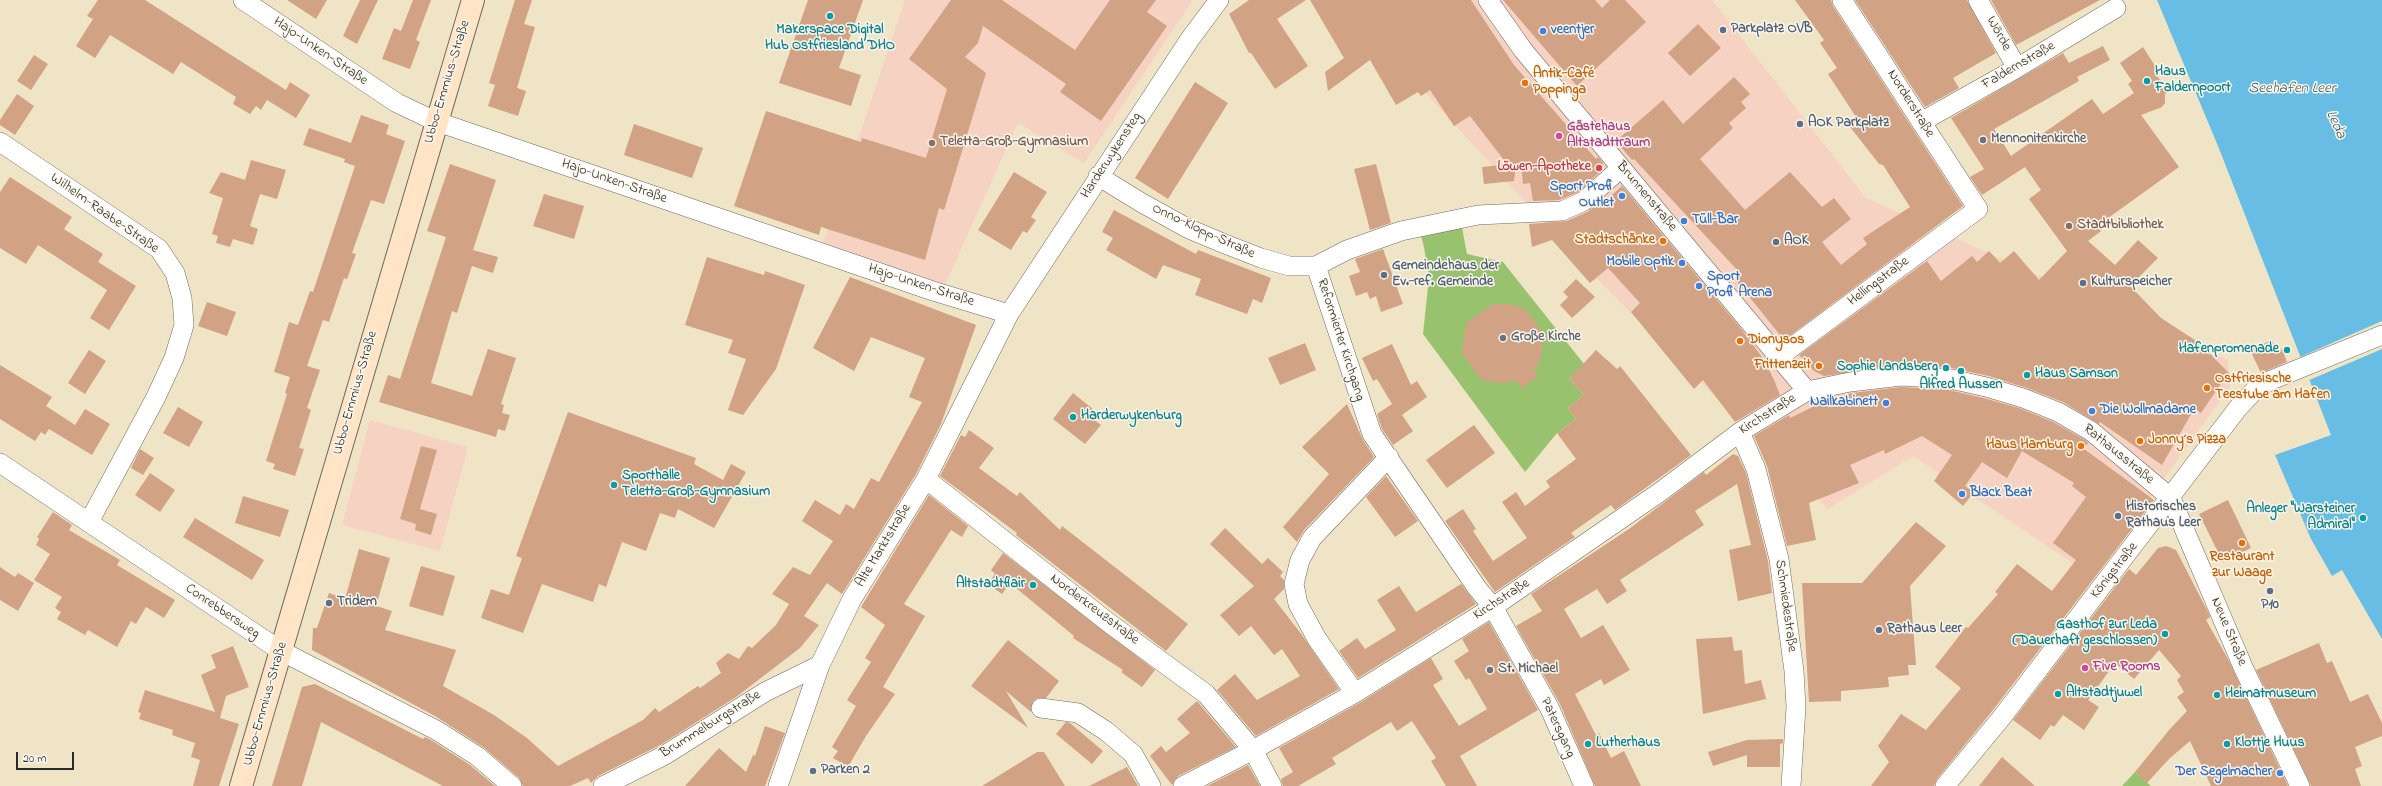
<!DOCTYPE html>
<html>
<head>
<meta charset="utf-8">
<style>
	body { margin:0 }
	#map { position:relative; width:2382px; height:786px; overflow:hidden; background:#f0e4c7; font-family:"Indie Flower",sans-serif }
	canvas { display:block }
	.scale { position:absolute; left:16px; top:752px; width:58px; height:18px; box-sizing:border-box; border:2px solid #2b2b2b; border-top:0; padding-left:5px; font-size:12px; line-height:14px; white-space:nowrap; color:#2b2b2b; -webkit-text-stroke:3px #fbf7ec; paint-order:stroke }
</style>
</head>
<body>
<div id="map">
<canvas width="2382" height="786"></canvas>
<div class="scale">20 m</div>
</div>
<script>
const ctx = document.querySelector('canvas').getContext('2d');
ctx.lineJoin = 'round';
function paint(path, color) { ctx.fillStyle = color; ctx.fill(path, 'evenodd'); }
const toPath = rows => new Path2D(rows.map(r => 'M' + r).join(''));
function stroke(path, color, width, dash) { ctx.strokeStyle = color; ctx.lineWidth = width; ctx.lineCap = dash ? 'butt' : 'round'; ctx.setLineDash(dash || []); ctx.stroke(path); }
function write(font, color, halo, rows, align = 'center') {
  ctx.font = font + ' "Indie Flower",sans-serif'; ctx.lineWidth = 3; ctx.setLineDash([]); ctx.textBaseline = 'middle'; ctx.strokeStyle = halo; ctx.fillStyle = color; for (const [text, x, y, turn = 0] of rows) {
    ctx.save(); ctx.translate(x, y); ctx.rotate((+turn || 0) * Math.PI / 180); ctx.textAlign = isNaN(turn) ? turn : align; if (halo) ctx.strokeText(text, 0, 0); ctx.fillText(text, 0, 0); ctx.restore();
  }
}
const built = toPath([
	[905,0,1193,0,1084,163,1018,123,944,287,822,246],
	[1340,0,1712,0,1866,198,2228,360,2230,387,2093,577,1913,456,1828,509,1591,273],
	[370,420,468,447,440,551,342,525]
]);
const green = toPath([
	[1461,222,1467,254,1503,262,1584,364,1569,379,1584,395,1568,408,1576,419,1557,433,1525,472,1423,334,1429,278,1424,247,1420,232],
	[2135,772,2151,786,2122,786]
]);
const water = toPath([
	[2157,0,2382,0,2382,639,2342,570,2332,576,2311,539,2275,455,2331,435,2218,146]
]);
const pier = toPath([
	[2382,321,2382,349,2307,381,2298,358]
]);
const building = toPath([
	[98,0,145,0,286,90,290,82,310,95,296,118,267,100,261,110,256,106,250,114,233,104,236,97,181,62,173,74,110,35,95,58,76,46,93,19,87,16],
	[287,0,327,0,316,19],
	[360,0,378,0,357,44,343,36],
	[413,0,431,0,416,40,420,42,410,69,382,59,394,28,401,31],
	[515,0,532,0,524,24,535,27,517,88,526,91,518,116,488,106,495,85,489,83],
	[808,0,863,0,839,68,861,75,851,106,779,83],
	[951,0,1002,0,1075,50,1110,0,1156,0,1147,12,1167,26,1101,121,1060,92,1066,84,983,26,978,43,965,57,986,73,944,210,939,208,925,260,821,227,819,235,734,206,766,111,861,142,862,138,926,158,947,89,909,59],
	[1249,0,1306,0,1277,19,1308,66,1275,89,1251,53,1249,53,1229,14],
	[1310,0,1471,0,1514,65,1596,159,1598,157,1603,163,1602,170,1578,192,1559,200,1533,201,1530,183,1523,184,1521,164,1516,164,1514,181,1484,184,1482,167,1511,164,1507,164,1470,116,1454,126,1430,90,1421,96,1418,92,1396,105,1370,60,1328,91,1325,72,1344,58],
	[1503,0,1595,0,1602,8,1610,0,1625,0,1646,22,1577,86],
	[1795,0,1831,0,1833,6,1963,206,1784,340,1735,279,1741,274,1634,159,1632,160,1616,141,1663,100,1683,124,1734,77,1750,94,1741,102,1746,108,1729,123,1733,128,1700,159,1745,210,1790,172,1822,207,1834,198,1851,219,1822,242,1841,265,1867,244,1863,238,1910,207,1883,165,1879,164,1847,123,1856,117,1828,74,1837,68,1820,43,1824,40],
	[1855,0,1967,0,1996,53,1953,78,1959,88,1925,107],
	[1991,0,2100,0,2016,45],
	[1698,24,1721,48,1690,76,1668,53],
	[2103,46,2110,60,2077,77,2079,81,1994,129,2011,156,2092,99,2103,114,2134,93,2128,84,2132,81,2120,63,2143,47,2159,72,2156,74,2168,92,2165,94,2165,103,2162,107,2141,115,2179,167,2097,226,2101,231,2088,241,2115,265,2138,240,2158,258,2130,286,2161,318,2198,342,2231,375,2220,385,2201,413,2194,409,2162,465,2100,422,2099,424,2063,402,2027,388,1989,376,1952,368,1902,365,1824,376,1814,371,1799,355,1927,261,1941,281,1972,256,1977,262,1989,251,2000,263,2014,251,2039,280,2067,251,2029,199,2041,190,2025,167,1982,195,1970,177,1984,169,1951,118,2063,53,2069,63],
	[34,55,48,64,31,90,17,81],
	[1195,82,1228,103,1168,199,1135,178],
	[17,94,34,106,15,135,0,125,0,120],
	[361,115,389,125,386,134,405,141,384,204,371,200,352,253,356,254,347,279,344,278,329,322,323,320,307,366,320,370,307,408,311,410,299,448,304,449,295,476,273,469,275,464,266,461,287,394,285,393,290,377,274,372,289,322,298,325,310,291,313,292,355,166,344,162,345,159,303,145,309,128,351,143],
	[634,124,703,148,692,178,624,155],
	[251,160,286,170,277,199,260,194,250,226,258,229,253,245,233,239,230,247,216,243,218,236,212,234,223,198,209,193,221,172,245,180],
	[450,164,496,180,473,250,498,257,493,273,472,266,457,313,452,311,431,383,472,396,488,349,516,358,501,404,504,405,502,413,510,415,505,431,498,429,496,437,379,402,388,375,400,379,446,237,427,231],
	[1376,164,1391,223,1370,230,1354,169],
	[1014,172,1047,192,1031,217,1036,220,1027,233,1023,231,1011,250,978,230],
	[10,177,72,217,64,229,103,254,98,262,136,286,109,330,90,318,107,290,38,245,26,264,0,248,0,192],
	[1622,186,1742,330,1764,360,1774,380,1780,395,1735,422,1703,380,1694,389,1631,312,1640,303,1608,268,1590,283,1552,240,1532,247,1529,224,1567,221,1589,211,1600,202,1600,206],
	[544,194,584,206,574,239,533,226],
	[1114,210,1196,254,1198,250,1271,278,1262,303,1253,299,1247,314,1195,295,1201,279,1163,265,1156,279,1106,250,1113,238,1102,232],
	[1383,249,1403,304,1381,312,1376,296,1370,299,1367,292,1356,296,1349,276,1360,272,1355,259],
	[707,257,764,275,765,271,805,285,776,369,743,415,728,410,746,359,728,353,733,340,685,325],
	[850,277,976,325,941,424,916,474,842,594,827,583,804,616,819,625,800,648,736,697,662,744,598,776,591,783,588,778,570,786,523,786,519,778,483,747,435,716,312,650,313,628,317,628,329,593,345,599,359,549,390,558,376,606,392,611,385,630,456,650,443,686,494,715,527,738,558,766,643,720,655,708,659,712,698,686,700,688,721,673,716,663,728,653,739,659,748,646,752,648,776,625,789,604,772,594,793,567,810,575,833,541,802,521,815,500,840,515,846,504,854,509,871,478,879,482,922,402,909,397,925,358,871,337,854,371,813,348],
	[1576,279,1595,297,1572,318,1560,305,1568,297,1563,292],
	[207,302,236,312,227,336,198,326],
	[1493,304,1509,304,1525,309,1546,337,1542,340,1542,353,1538,365,1533,368,1538,376,1522,388,1516,381,1499,383,1481,380,1462,353,1466,323],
	[2272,340,2277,351,2282,349,2287,362,2261,373,2250,350],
	[1305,343,1316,370,1280,385,1268,358],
	[1392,344,1411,385,1417,381,1427,397,1402,415,1413,431,1393,445,1382,429,1377,414,1392,404,1377,379,1373,381,1362,358],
	[89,350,106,361,85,394,68,383],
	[1596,350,1617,369,1620,366,1691,455,1615,510,1611,505,1571,533,1575,537,1495,592,1445,521,1463,509,1476,529,1473,531,1493,561,1527,538,1502,502,1516,492,1525,506,1550,487,1546,481,1576,459,1557,433,1576,419,1568,408,1584,395,1569,379],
	[0,365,52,397,46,406,75,425,85,409,110,424,92,455,49,429,45,435,41,432,35,441,0,419],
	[1901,387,1949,390,1983,398,2019,408,2053,422,2085,440,2088,443,2084,449,2154,500,1993,710,1937,779,1934,786,1871,786,1889,762,1878,746,1901,714,1926,730,1961,688,1935,667,1966,627,1968,628,1998,594,1995,592,2017,564,2052,591,2076,560,2053,543,2086,497,2072,486,2074,483,2022,451,2007,478,1982,462,1965,486,1974,492,1963,506,1934,481,1952,455,1922,436,1885,454,1884,450,1850,465,1859,483,1809,503,1816,540,1787,546,1767,466,1754,436,1789,415,1790,418,1825,401,1852,393],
	[1073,393,1093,409,1088,415,1101,425,1085,444,1053,419],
	[1347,404,1363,440,1374,457,1304,530,1297,542,1283,527,1329,474,1302,447],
	[178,407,203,422,189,447,163,433],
	[568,412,696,458,694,464,723,480,731,464,746,472,714,528,678,509,675,518,660,513,646,551,622,542,606,587,599,584,593,602,542,584,523,633,481,618,491,589,509,595,522,558,516,556],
	[1474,425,1495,453,1447,488,1426,460],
	[969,430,994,448,979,468,1017,496,1020,492,1060,530,1062,526,1188,624,1166,651,1016,535,1017,533,940,476,961,435,965,437],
	[421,446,437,450,420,509,437,514,431,535,415,530,416,524,400,519],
	[140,449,154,458,143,475,131,468],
	[1733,454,1738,456,1746,473,1768,561,1772,593,1738,601,1729,550,1751,545,1737,484,1695,511,1704,525,1620,580,1627,591,1607,604,1597,589,1564,609,1581,638,1603,625,1630,670,1604,685,1601,679,1575,694,1596,735,1599,733,1611,758,1624,751,1641,786,1595,786,1560,704,1516,626,1542,611,1531,594,1629,529,1704,472,1706,475],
	[150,473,175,490,160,512,135,495],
	[1386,476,1418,521,1395,537,1366,497],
	[929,495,968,526,962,537,951,530,904,604,925,616,883,687,895,694,866,736,848,767,833,758,838,751,832,747,856,706,847,700,871,662,865,658,885,625,861,607],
	[243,496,289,510,280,537,235,523],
	[2228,500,2251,548,2223,562,2199,514],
	[53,512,72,525,69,530,120,560,117,565,175,600,164,618,146,607,136,624,131,621,117,647,88,630,85,635,57,619,61,612,55,608,62,597,34,580,50,554,36,545,39,539,37,537],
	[195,518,264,560,252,580,183,537],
	[1916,522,1946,546,1910,586,1916,665,1908,665,1909,675,1888,677,1889,687,1841,691,1841,701,1809,702,1802,583,1862,583],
	[1225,528,1262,564,1268,558,1283,572,1280,576,1284,580,1284,589,1274,599,1302,635,1339,689,1256,736,1217,690,1235,674,1257,700,1300,676,1282,649,1274,655,1251,626,1239,636,1220,615,1254,586,1210,544],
	[2166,546,2176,550,2209,614,2210,617,2206,620,2228,659,2288,786,2211,786,2190,741,2170,758,2147,783,2135,772,2169,730,2187,711,2177,697,2184,692,2177,680,2181,676,2159,650,2134,679,2115,663,2088,700,2099,707,2084,730,2063,715,2054,727,2051,725,2040,740,2013,720,2129,569,2136,575,2158,548],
	[1003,553,1155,670,1142,687,1121,672,1123,670,1073,638,1074,636,1010,583,1002,594,988,584,995,574,991,570],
	[421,566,455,576,443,616,409,606],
	[0,567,15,577,18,573,34,583,18,611,0,600],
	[1461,584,1476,604,1358,678,1339,651,1357,638,1365,649,1396,630,1377,600,1399,586,1416,612],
	[1489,622,1538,710,1460,756,1477,786,1446,786,1431,761,1436,758,1412,721,1397,731,1391,722,1332,758,1336,764,1298,786,1283,786,1281,779,1293,772,1279,748,1361,702,1431,658,1443,679,1433,685,1459,726,1487,709,1469,678,1466,680,1454,661,1469,651,1462,639],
	[1732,637,1734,651,1742,650,1745,684,1761,680,1766,699,1703,714,1696,639],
	[1008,640,1059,681,1046,698,1037,698,1033,701,1031,712,1006,691,1028,728,971,686],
	[2319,643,2327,663,2332,661,2350,702,2368,694,2382,723,2382,736,2355,747,2362,766,2355,769,2361,786,2311,786,2256,670],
	[233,646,249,687,226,696,220,718,239,724,219,786,193,786,200,760,191,757,195,743,172,735,173,730,139,719,141,713,138,712,145,690,215,712,201,675,216,668,211,655],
	[315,684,423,739,425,737,431,740,470,765,495,786,443,786,321,722,302,786,272,786,302,687],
	[1197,701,1236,747,1178,776,1172,785,1150,756,1161,746,1166,752,1190,733,1177,719],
	[1066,722,1070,723,1103,751,1092,764,1056,734],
	[765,726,785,733,765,786,685,786,719,748,746,772,753,755,755,756],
	[1783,739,1783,743,1780,744,1780,767,1747,767,1747,755,1713,766,1708,752,1747,740],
	[1037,752,1044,752,1065,786,982,786],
	[2002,757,2035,786,1979,786],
	[1248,765,1260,786,1207,786],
	[1127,767,1138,786,1089,786]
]);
const street = toPath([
	[243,0,397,103,435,121,933,291,1009,314],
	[1488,0,1523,50,1807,391],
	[1978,0,2017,68],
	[1921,122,2017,68,2116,8],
	[0,142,159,249,175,273,182,298,184,325,174,358,156,397,89,522],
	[1098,176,1142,203,1189,229,1225,244,1261,258,1289,266,1316,266,1347,250,1401,231,1478,215,1562,211,1584,201,1621,168],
	[1316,266,1372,434,1477,588,1493,607,1550,709,1584,786],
	[1780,356,1978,209,1842,0],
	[1740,432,1756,469,1779,559,1794,671,1796,707,1791,786],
	[0,463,281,651,436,730,477,756,512,786],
	[926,479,1109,623,1206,694,1253,750,1272,786],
	[1355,693,1317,639,1298,604,1294,584,1300,560,1312,538,1389,457],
	[1041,708,1078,713,1106,731,1133,754,1151,786],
	[603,786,665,755,765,692,820,665],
	[778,786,820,665,852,599,926,479,1009,314,1190,39,1219,0],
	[1183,786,1253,750,1355,693,1493,607,1660,492,1740,432,1807,391,1850,382,1901,376,1951,379,1986,387,2023,398,2058,412,2091,431,2171,498,2243,667,2300,786],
	[1945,786,2002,717,2238,408,2254,391,2269,381,2382,335]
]);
const secondary = toPath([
	[241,786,473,0]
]);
const markers = [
	[830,16,4,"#0f9aa8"],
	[1723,30,4,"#5c6f8a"],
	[1543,31,4,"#3f7fe0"],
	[2147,81,4,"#0f9aa8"],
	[1525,83,4,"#e8710a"],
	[1800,124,4,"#5c6f8a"],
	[1559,136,4,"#d1479c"],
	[1983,140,4,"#6b7280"],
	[932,143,4,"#8d6e63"],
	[1599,168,4,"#e0444e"],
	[1622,196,4,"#3f7fe0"],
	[1684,221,4,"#3f7fe0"],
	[2069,226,4,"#8d6e63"],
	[1663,241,4,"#e8710a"],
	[1776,242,4,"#5c6f8a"],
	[1682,263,4,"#3f7fe0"],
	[1384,275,4,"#5c6f8a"],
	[2083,283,4,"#5c6f8a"],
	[1699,286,4,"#3f7fe0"],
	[1503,338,4,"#6b7280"],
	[1740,341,4,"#e8710a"],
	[2287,350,4,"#0f9aa8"],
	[1819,366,4,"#e8710a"],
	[1946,368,4,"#0f9aa8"],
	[1961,371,4,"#0f9aa8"],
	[2027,375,4,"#0f9aa8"],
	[2207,388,4,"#e8710a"],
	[1886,403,4,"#3f7fe0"],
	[2092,411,4,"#3f7fe0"],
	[1073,417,4,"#0f9aa8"],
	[2140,441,4,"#e8710a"],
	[2081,446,4,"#e8710a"],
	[614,485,4,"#0f9aa8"],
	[1962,494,4,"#3f7fe0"],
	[2118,516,4,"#5c6f8a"],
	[2363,518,4,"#0f9aa8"],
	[2242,543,4,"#e8710a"],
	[1033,585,4,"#0f9aa8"],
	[2270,591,4,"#5c6f8a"],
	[329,603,4,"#5c6f8a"],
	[1879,630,4,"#5c6f8a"],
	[2165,634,4,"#0f9aa8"],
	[2085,668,4,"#d1479c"],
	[1490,670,4,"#6b7280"],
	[2058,694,4,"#0f9aa8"],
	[2217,695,4,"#0f9aa8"],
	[1588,744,4,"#0f9aa8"],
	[2227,744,4,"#0f9aa8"],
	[813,771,4,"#5c6f8a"],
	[2280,773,4,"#3f7fe0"]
];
const serviceNames = [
	["Parkplatz OVB",1731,30],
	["AOK Parkplatz",1808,124],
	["AOK",1784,242],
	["Gemeindehaus der",1392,267],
	["Ev.-ref. Gemeinde",1392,283],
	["Kulturspeicher",2091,283],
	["Historisches",2126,508],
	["Rathaus Leer",2126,524],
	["Tridem",337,603],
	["P10",2270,606,"center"],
	["Rathaus Leer",1887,630],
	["Parken 2",821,771]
];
const cultureNames = [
	["Makerspace Digital",830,31,"center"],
	["Hub Ostfriesland DHO",830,47,"center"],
	["Haus",2155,73],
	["Faldernpoort",2155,89],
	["Hafenpromenade",2279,350,"right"],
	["Sophie Landsberg",1938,368,"right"],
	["Haus Samson",2035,375],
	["Alfred Aussen",1961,386,"center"],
	["Harderwykenburg",1081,417],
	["Sporthalle",622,477],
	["Teletta-Groß-Gymnasium",622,493],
	["Anleger \"Warsteiner",2355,510,"right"],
	["Admiral\"",2355,526,"right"],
	["Altstadtflair",1025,585,"right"],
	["Gasthof zur Leda",2157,626,"right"],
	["(Dauerhaft geschlossen)",2157,642,"right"],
	["Altstadtjuwel",2066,694],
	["Heimatmuseum",2225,695],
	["Lutherhaus",1596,744],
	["Klottje Huus",2235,744]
];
const shopNames = [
	["veentjer",1551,31],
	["Sport Profi",1614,188,"right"],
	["Outlet",1614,204,"right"],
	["Tüll-Bar",1692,221],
	["Mobile Optik",1674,263,"right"],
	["Sport",1707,278],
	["Profi Arena",1707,294],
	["Nailkabinett",1878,403,"right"],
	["Die Wollmadame",2100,411],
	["Black Beat",1970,494],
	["Der Segelmacher",2272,773,"right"]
];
const streetNames = [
	["Wörde",1998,34,61],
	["Hajo-Unken-Straße",320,52,34],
	["Faldernstraße",2019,66,-30],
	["Ubbo-Emmius-Straße",448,82,-73],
	["Norderstraße",1910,104,58],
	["Harderwykensteg",1112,156,-57],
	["Hajo-Unken-Straße",614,182,19],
	["Brunnenstraße",1646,197,50],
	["Wilhelm-Raabe-Straße",104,214,35],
	["Onno-Klopp-Straße",1203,232,25],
	["Hellingstraße",1879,282,-37],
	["Hajo-Unken-Straße",921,286,18],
	["Reformierter Kirchgang",1340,340,72],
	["Ubbo-Emmius-Straße",356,393,-74],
	["Kirchstraße",1768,415,-32],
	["Rathausstraße",2118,455,39],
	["Alte Marktstraße",884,546,-59],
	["Königstraße",2115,571,-52],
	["Kirchstraße",1502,600,-33],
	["Schmiedestraße",1785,606,82],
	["Norderkreuzstraße",1094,610,37],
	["Conrebbersweg",222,612,34],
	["Neue Straße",2228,632,67],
	["Ubbo-Emmius-Straße",266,704,-74],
	["Brummelburgstraße",711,725,-32],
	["Patersgang",1557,728,65]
];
const foodNames = [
	["Antik-Café",1533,75],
	["Poppinga",1533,91],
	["Stadtschänke",1655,241,"right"],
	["Dionysos",1748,341],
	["Frittenzeit",1811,366,"right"],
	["Ostfriesische",2215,380],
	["Teestube am Hafen",2215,396],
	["Jonny´s Pizza",2148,441],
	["Haus Hamburg",2073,446,"right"],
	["Restaurant",2242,558,"center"],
	["zur Waage",2242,574,"center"]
];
const hotelNames = [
	["Gästehaus",1567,128],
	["Altstadttraum",1567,144],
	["Five Rooms",2093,668]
];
const worshipNames = [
	["Mennonitenkirche",1991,140],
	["Große Kirche",1511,338],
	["St. Michael",1498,670]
];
const educationNames = [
	["Teletta-Groß-Gymnasium",940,143],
	["Stadtbibliothek",2077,226]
];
const healthNames = [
	["Löwen-Apotheke",1591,168]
];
const waterNames = [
	["Seehafen Leer",2292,90],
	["Leda",2335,125,66]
];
paint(built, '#f5d2c2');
paint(green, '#99c26e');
paint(water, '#67bde4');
paint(pier, '#f0e4c7');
paint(building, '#d2a284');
stroke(street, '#706c62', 20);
stroke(secondary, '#706c62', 24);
stroke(street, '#fff', 19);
stroke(secondary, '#ffe4c6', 22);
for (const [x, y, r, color] of markers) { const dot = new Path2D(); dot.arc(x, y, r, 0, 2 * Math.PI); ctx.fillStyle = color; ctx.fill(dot); stroke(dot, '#fbf7ec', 1.5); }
write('bold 14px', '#4e5e75', '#fbf7ec', serviceNames, 'left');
write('bold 14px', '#0d838f', '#fbf7ec', cultureNames, 'left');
write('bold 14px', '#366cbe', '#fbf7ec', shopNames, 'left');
write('14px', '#2b2b2b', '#fbf7ec', streetNames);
write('bold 14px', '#c56008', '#fbf7ec', foodNames, 'left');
write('bold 14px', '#b23c85', '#fbf7ec', hotelNames, 'left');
write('bold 14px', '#5b616d', '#fbf7ec', worshipNames, 'left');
write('bold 14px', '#785e54', '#fbf7ec', educationNames, 'left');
write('bold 14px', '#be3a42', '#fbf7ec', healthNames, 'right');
write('italic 15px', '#3d5762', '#fbf7ec', waterNames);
</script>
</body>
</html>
